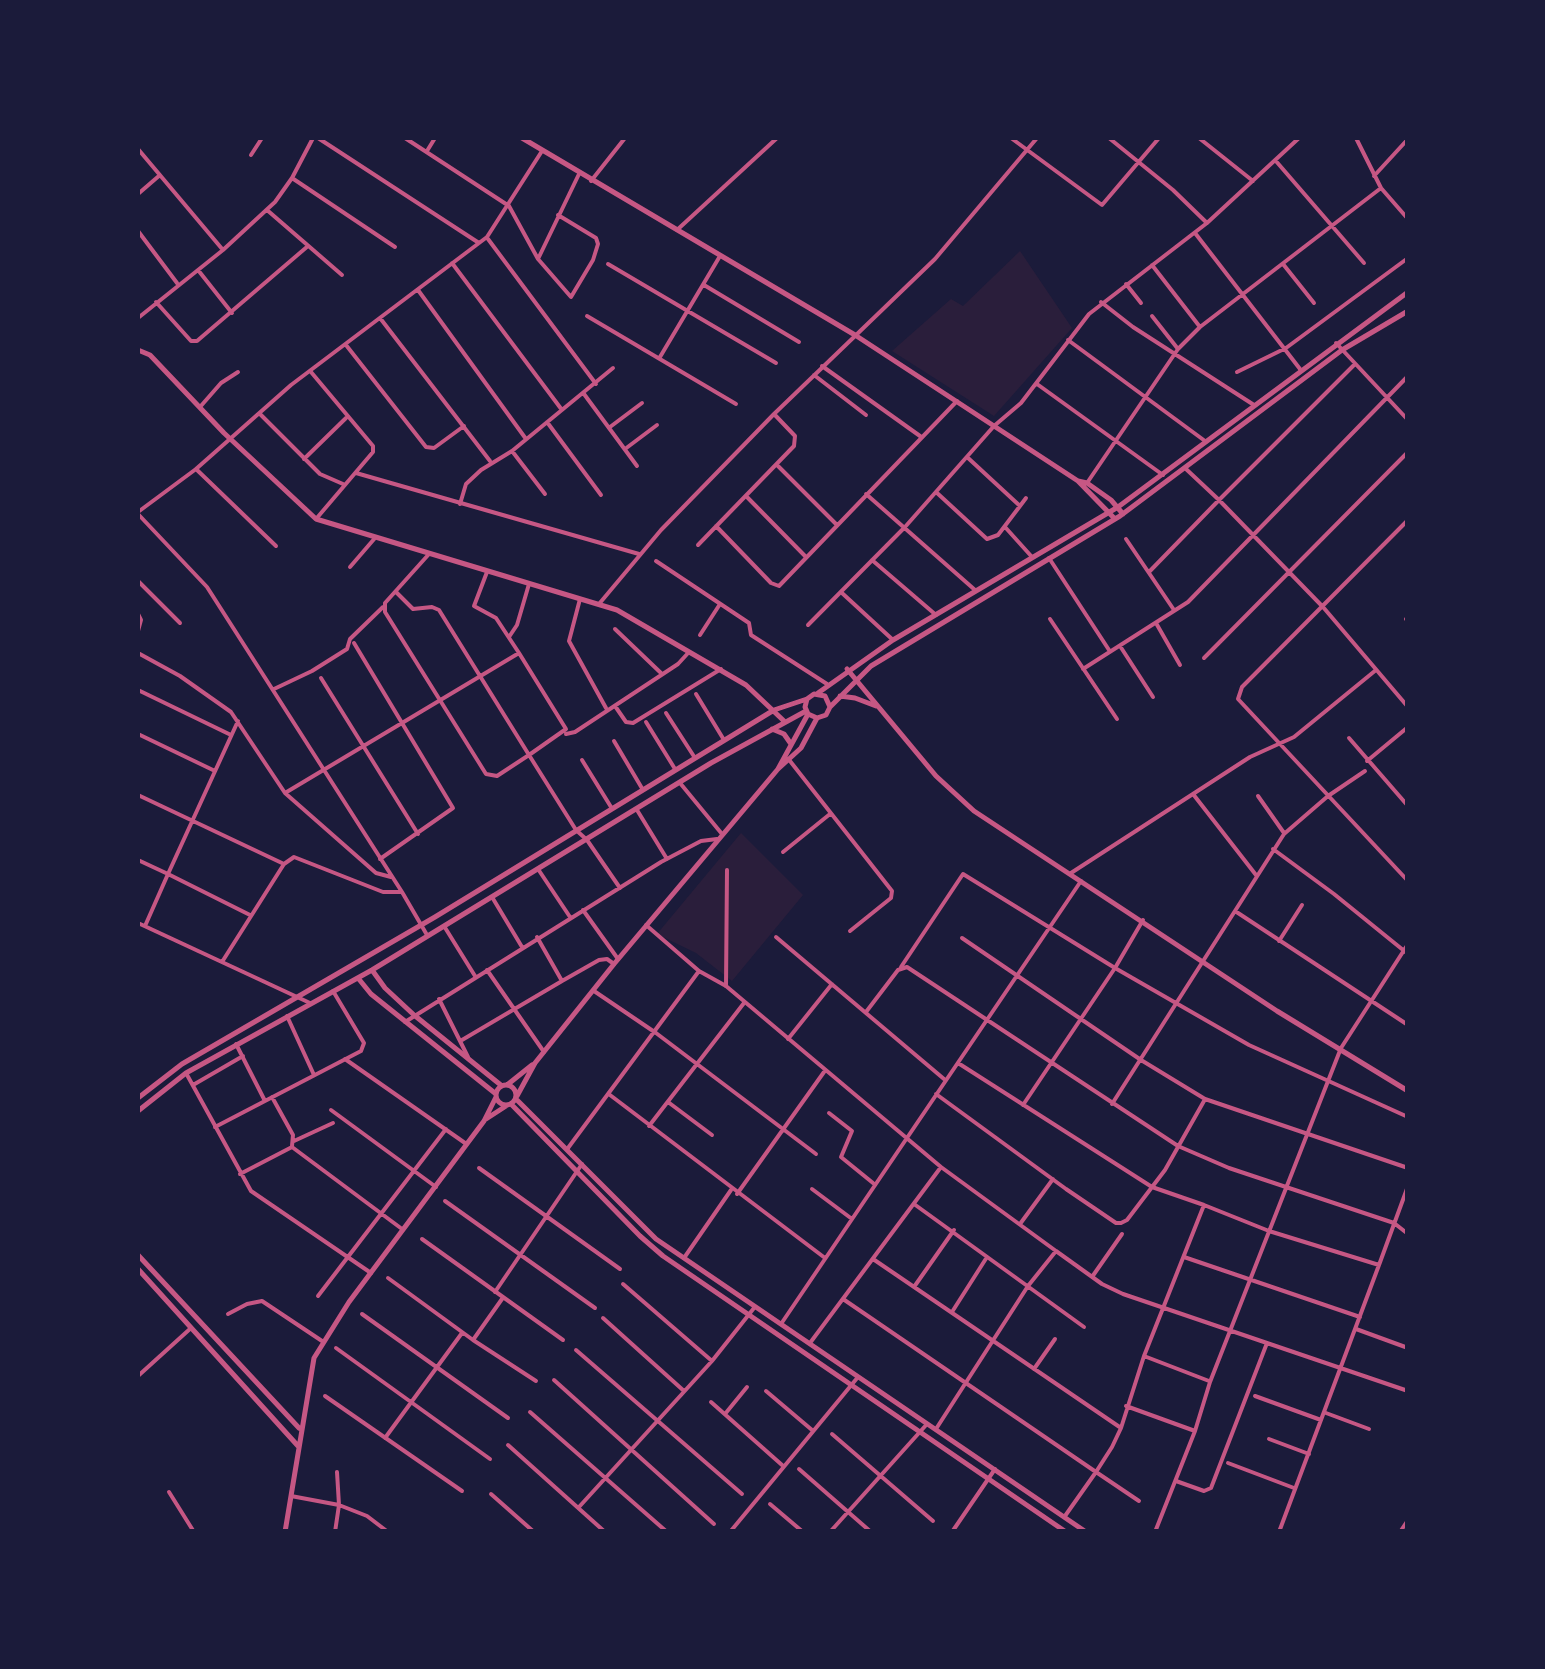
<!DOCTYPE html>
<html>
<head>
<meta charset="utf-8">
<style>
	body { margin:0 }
	#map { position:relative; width:1545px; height:1669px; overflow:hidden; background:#1b1b3a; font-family:Mulish,sans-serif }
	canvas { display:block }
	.frame { position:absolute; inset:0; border:140px solid #1b1b3a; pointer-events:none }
</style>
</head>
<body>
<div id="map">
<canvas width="1545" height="1669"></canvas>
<div class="frame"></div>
</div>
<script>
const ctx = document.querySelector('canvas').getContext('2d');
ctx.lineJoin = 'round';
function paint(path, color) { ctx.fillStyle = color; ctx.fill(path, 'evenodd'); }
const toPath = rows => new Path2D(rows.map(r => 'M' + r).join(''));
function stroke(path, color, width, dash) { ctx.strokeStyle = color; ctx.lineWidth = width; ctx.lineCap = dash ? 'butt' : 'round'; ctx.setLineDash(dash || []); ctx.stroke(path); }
const green = toPath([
	[1020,251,1072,328,994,416,892,351,951,299,963,306],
	[741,833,803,895,732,981,696,953,657,934]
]);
const pedestrian = toPath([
	[726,986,727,870]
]);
const minor = toPath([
	[318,138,479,243],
	[405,138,509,206,538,259,571,297,593,260,598,244,596,238,558,215],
	[1011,138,1102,205,1159,138],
	[1109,138,1173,190,1207,223],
	[1199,138,1253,181],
	[1356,138,1381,188],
	[138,149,223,250],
	[427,151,435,138],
	[251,155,262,138],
	[1275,160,1364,263],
	[1374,176,1408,139],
	[292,178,395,247],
	[591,181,625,138],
	[138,194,160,175],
	[267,210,342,275],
	[677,230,777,138],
	[138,231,177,283],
	[1195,233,1300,369],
	[488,239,596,384],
	[538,259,579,174],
	[452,263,562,410],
	[608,264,776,363],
	[1283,264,1314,303],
	[1152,265,1200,327],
	[198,270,232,313],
	[1126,284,1141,303],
	[704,285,799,342],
	[418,290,526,439],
	[156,302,191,341,197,341,308,246],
	[1101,302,1133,327,1254,405],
	[587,316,736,404],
	[1152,316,1178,349],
	[138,318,223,250,275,202,292,178,313,138],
	[380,318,490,461],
	[1068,340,1205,441],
	[1336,343,1408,420],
	[346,345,426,447,434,448,464,426],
	[660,357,720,256],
	[1355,364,1219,500,1323,607,1408,707],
	[822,366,920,436],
	[311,372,373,446,373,452,316,519],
	[1237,372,1286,348,1408,258],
	[814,375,866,415],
	[1037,384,1163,475],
	[584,394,637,466],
	[200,407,221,383,238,372],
	[260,414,320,474,343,484],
	[547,422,601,495],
	[610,427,642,403],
	[625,449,657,425],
	[512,451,545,494],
	[967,457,1020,506,1026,498],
	[304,459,346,418],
	[777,465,837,525],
	[196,469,276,546],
	[356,473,639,554],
	[1087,483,1178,349,1200,327,1381,188,1408,219],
	[936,492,987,539,998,535,1020,506],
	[866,494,975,590],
	[746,496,806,557],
	[460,504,466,484,481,470,512,451,613,368],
	[138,512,196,469,291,385,487,237,542,151],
	[138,514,207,587,402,892],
	[1408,520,1242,687,1238,699,1408,881],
	[716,526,771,583,779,586,957,401],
	[1005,527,1032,557],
	[1126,539,1174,610],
	[698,545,794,446,795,436,774,414],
	[1049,558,1109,650],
	[872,560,936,615],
	[656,561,749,623,751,635,827,684],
	[350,567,375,538],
	[487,572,474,606,496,618,519,653],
	[1149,572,1219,500,1186,469],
	[138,581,180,623],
	[396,592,413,609,432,607,439,610,529,755,497,776,486,774,385,612,385,603,429,554],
	[842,593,893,640],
	[580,599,569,641,606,708],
	[599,604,661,530,774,414,935,259,1037,138],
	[138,614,141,620,138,631],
	[1050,619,1117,719],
	[1406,619,1408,621],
	[1156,623,1180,665],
	[808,625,905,527,994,426,1021,403,1089,314,1207,223,1299,138],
	[615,629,662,674],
	[700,635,720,604],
	[509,637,517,625,529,584],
	[354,643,453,808,380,859],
	[1120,646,1153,697],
	[138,653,180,676,231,712,285,793,376,873,391,877],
	[1204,658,1408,452],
	[1083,669,1188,602,1408,376],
	[321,678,418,834],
	[274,689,312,671,347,649,350,639,383,607],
	[138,690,231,735],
	[696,694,724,740],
	[615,706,626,722,633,723,721,669],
	[666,713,695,758],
	[238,721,168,874,250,915],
	[646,722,675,769],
	[138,734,215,771],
	[566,734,575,732,678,664,689,652],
	[1349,738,1408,806],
	[614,741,643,790],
	[582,760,611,807],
	[790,761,892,891,891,898,850,931],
	[1367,761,1408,727],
	[680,783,722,834],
	[285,793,519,653,566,729,529,755,576,830,587,840,620,888],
	[1193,794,1256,875],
	[138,795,284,864],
	[1258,796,1284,833],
	[637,810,667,859],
	[1273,849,1334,894,1408,954],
	[783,852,830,814],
	[138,860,168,874,145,926],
	[538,869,570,917],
	[1071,873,1250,757,1294,737,1376,670],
	[492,897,522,947],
	[583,910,618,959],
	[1235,911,1408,1025],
	[138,923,310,1003],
	[646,925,699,971],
	[444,926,475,976],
	[776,937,944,1079],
	[962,938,1141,1060,1205,1099,1408,1168],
	[1279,941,1302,905],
	[222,962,284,864,294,857,383,892,402,892,427,935],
	[901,967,963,874,1115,968,1249,1045,1408,1117],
	[487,970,544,1052],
	[562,981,599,960,607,959,614,964],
	[594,991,656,1033,816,1154],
	[439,999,468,1057],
	[866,1012,898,970,907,967,1178,1146,1229,1168,1394,1223,1408,1234],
	[287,1016,314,1075],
	[405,1022,661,862,701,841,717,839],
	[788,1039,832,984],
	[462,1040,562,981,537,937],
	[236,1044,265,1101],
	[345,1059,465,1143],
	[186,1073,251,1191,371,1273],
	[193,1085,243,1056],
	[936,1094,1066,1189,1116,1223,1121,1223,1127,1220,1165,1170,1204,1101],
	[610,1095,825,1258],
	[272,1097,293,1135,292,1146],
	[668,1102,712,1135],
	[1112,1104,1284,834,1328,796,1365,771],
	[1023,1105,1115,968,1143,920],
	[331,1110,436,1187],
	[829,1113,852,1131,841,1157,873,1183],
	[649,1126,744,1003],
	[215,1127,361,1051,364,1043,333,991],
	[294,1141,333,1123],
	[568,1148,699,971,726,986,941,1167,1056,1251],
	[479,1168,620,1269],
	[240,1174,292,1147,402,1229],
	[812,1189,852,1219],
	[737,1194,824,1072],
	[445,1201,595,1308],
	[914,1204,1084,1327],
	[1204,1205,1269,1231,1379,1265,1279,1532],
	[1020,1224,1053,1179],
	[422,1239,563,1340],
	[1184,1257,1360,1317],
	[684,1258,731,1190],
	[873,1259,1121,1428,1144,1356,1204,1205,1152,1187,958,1063],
	[1379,1265,1408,1186],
	[1092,1277,1122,1234],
	[388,1278,473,1340,536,1381],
	[623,1284,712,1361],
	[914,1287,954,1230],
	[495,1292,582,1164],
	[318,1296,446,1129],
	[843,1299,1096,1472,1065,1516],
	[952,1312,987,1257],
	[228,1314,247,1304,262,1301,322,1341],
	[362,1314,508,1418],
	[603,1318,684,1391],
	[781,1324,1081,881],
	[1356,1329,1408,1348],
	[473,1340,502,1299],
	[810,1343,941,1167],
	[336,1348,490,1459],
	[576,1350,742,1494],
	[1144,1356,1209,1381],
	[1034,1369,1055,1339],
	[138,1376,191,1328],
	[554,1380,714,1524],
	[766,1391,812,1430],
	[325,1396,462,1491],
	[1255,1396,1321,1420],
	[711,1402,782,1465],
	[1126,1406,1195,1431,1210,1382,1341,1048,1408,944],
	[530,1412,667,1532],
	[1326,1413,1369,1429],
	[725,1414,747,1387],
	[1121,1428,1112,1447,1096,1472,1139,1501],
	[936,1429,1028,1286,1056,1251,1102,1284,1123,1294,1408,1391],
	[832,1434,933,1521],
	[385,1438,462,1333],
	[1269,1439,1309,1454],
	[508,1445,605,1532],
	[1228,1463,1294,1488],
	[799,1469,871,1532],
	[1176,1481,1204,1491,1211,1488,1267,1343],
	[169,1492,194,1532],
	[491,1494,534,1532],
	[291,1496,339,1505,367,1516,388,1532],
	[770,1504,803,1532],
	[579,1507,712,1361,754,1308],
	[335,1532,339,1505,337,1472],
	[730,1532,858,1377],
	[830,1532,927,1424],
	[952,1532,995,1469],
	[1155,1532,1195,1431],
	[1400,1532,1408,1520]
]);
const tertiary = toPath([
	[522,138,855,335,1078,481,1087,483,1111,500,1123,514],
	[138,350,150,355,224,433,316,519,617,610,746,685,784,721],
	[1078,481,1115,519],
	[847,669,936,776,974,811,1277,1011,1408,1091],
	[818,693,893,640,1118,507,1408,292],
	[840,696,855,698,876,706],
	[830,707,871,666,1120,516,1342,350,1408,311],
	[772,729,784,734,791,744],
	[778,769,808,714,805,707,807,699,814,694,825,696,830,707,826,715,817,718,808,714],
	[372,970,385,988,414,1015,502,1086],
	[358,978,371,994,496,1094],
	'496 1095a10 10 0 1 1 20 0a10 10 0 1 1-20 0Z',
	[507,1085,532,1065],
	[517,1096,535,1063,614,964,778,769,801,748,817,718],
	[138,1098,182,1064,435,917,774,710,807,699],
	[516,1099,656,1239,1086,1532],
	[511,1104,640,1236,663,1256,1066,1532],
	[138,1111,186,1073,372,970,711,763,806,711],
	[486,1119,506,1106],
	[138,1255,299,1428],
	[138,1269,298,1446],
	[285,1532,314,1358,349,1302,484,1121,496,1097]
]);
paint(green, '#2a1e3b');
stroke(pedestrian, '#c65784', 4);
stroke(minor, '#c65784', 4);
stroke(tertiary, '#c65784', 5);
</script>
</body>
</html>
